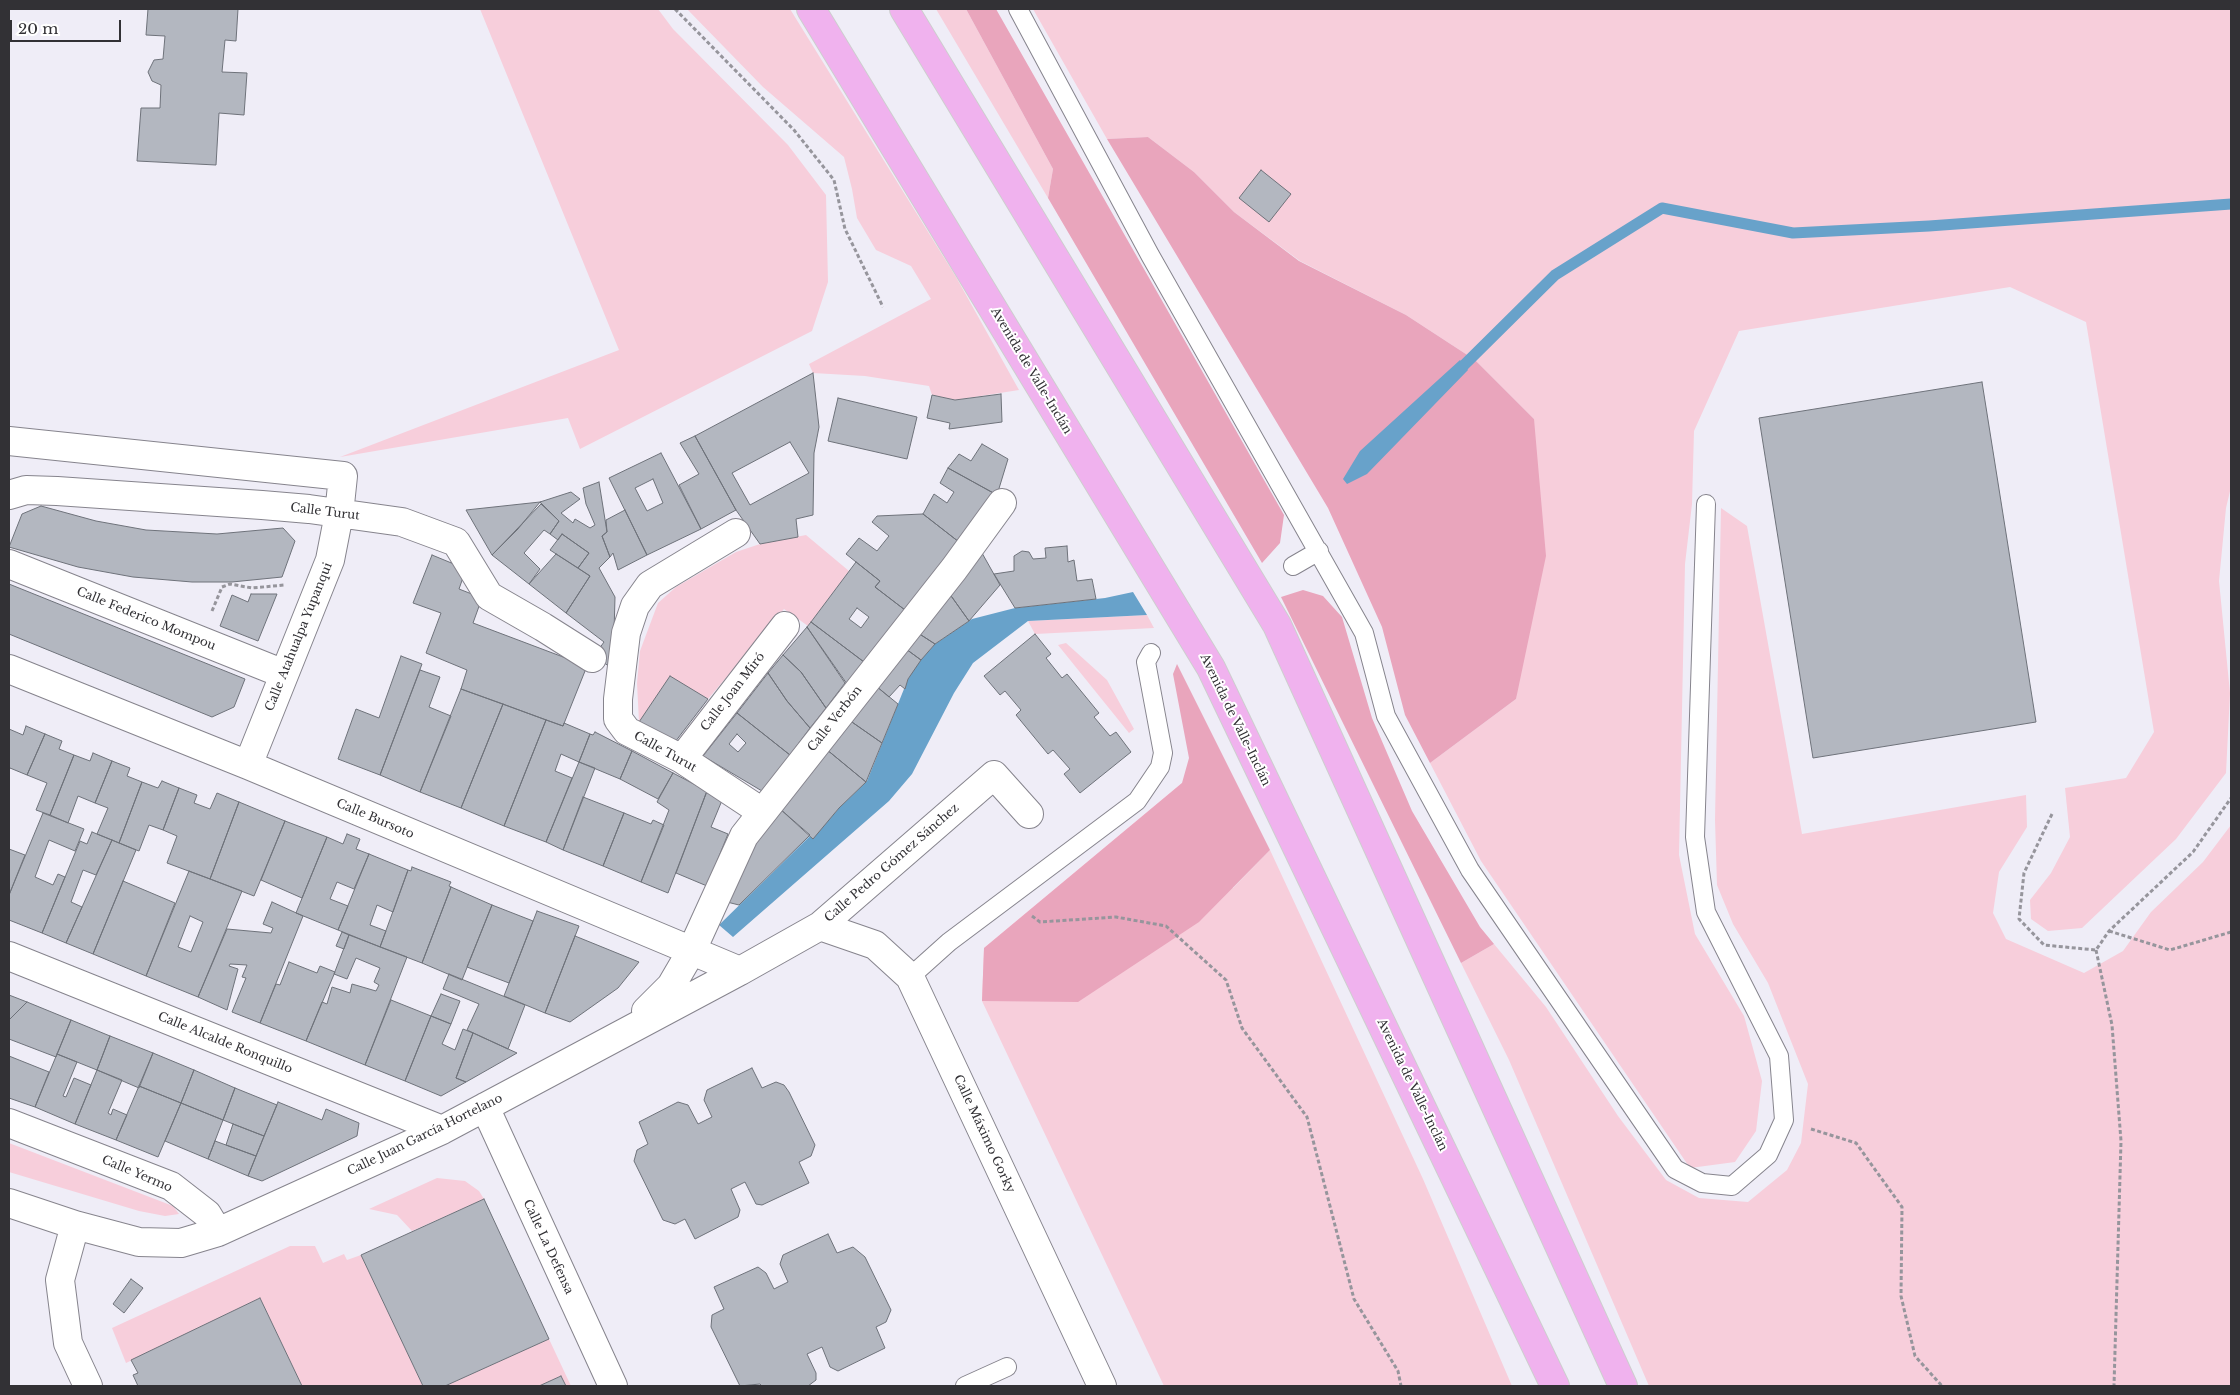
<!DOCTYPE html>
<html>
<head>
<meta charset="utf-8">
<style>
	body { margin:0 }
	#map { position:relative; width:2240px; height:1395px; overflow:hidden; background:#efedf7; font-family:"Libre Baskerville",serif }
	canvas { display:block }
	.frame { position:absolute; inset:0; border:10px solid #323135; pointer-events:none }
	.scale { position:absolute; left:10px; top:20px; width:111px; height:22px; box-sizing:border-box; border:2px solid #323135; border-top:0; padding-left:6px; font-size:15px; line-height:18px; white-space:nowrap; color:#323135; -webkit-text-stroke:4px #fff; paint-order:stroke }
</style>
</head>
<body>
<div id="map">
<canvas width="2240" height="1395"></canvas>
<div class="frame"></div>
<div class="scale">20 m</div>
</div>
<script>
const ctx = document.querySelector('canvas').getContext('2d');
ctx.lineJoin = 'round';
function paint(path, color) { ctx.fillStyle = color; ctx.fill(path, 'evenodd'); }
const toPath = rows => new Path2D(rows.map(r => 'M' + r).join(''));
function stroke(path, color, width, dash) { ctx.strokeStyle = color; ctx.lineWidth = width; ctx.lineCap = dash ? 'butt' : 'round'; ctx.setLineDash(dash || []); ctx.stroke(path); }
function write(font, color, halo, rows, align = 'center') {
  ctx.font = font + ' "Libre Baskerville",serif'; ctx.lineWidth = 4; ctx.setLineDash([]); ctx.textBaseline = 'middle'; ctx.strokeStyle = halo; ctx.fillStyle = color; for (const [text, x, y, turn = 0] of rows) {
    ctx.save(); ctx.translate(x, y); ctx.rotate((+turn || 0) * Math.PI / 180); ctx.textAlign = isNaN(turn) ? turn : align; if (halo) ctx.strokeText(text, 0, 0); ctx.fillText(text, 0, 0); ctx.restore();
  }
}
const green = toPath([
	[480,9,658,9,673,29,788,145,826,195,828,282,812,331,580,449,568,418,340,457,619,350],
	[687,9,790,9,956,277,1019,390,955,400,932,395,929,386,865,376,813,373,809,364,931,299,911,266,876,250,857,218,852,189,844,157,763,87],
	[936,9,966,9,1053,169,1048,198],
	[1033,9,2231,9,2231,487,2226,508,2219,581,2230,693,2226,773,2176,839,2082,928,2048,931,2031,919,2030,900,2051,873,2070,837,2065,788,2126,778,2154,732,2086,322,2010,287,1739,331,1694,431,1692,504,1685,564,1679,855,1695,934,1744,1016,1762,1081,1756,1131,1735,1162,1690,1168,1481,861,1430,763,1516,699,1534,419,1475,360,1406,315,1300,261,1234,212,1194,172,1148,137,1107,139],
	[1721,508,1747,526,1802,834,2026,795,2027,827,1999,872,1993,913,2006,939,2084,973,2123,951,2151,912,2203,862,2231,825,2231,1386,1649,1386,1509,1060,1461,963,1494,944,1546,1007,1618,1116,1666,1180,1699,1198,1748,1202,1787,1170,1801,1143,1808,1084,1768,983,1733,924,1717,885,1715,820],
	[806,535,849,571,808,626,784,609,708,699,670,677,639,722,637,683,640,651,658,603,676,587,736,552,760,544],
	[1147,615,1154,628,1035,634,1028,621],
	[1066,643,1107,680,1134,729,1129,733,1058,645],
	[1182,783,1233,888,1270,850,1423,1179,1512,1386,1164,1386,982,1001,984,948],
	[9,1143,173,1206,179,1214,165,1216,139,1211,9,1172],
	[437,1178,465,1181,479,1191,484,1199,412,1231,397,1215,369,1209],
	[290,1246,315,1246,323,1263,344,1254,347,1260,361,1255,423,1386,302,1386,260,1298,126,1363,112,1328],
	[549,1339,571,1386,566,1386,561,1376,539,1386,445,1386]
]);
const forest = toPath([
	[966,9,996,9,1284,515,1280,543,1262,563,1048,198,1053,169],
	[1148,137,1194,172,1234,212,1299,261,1406,315,1475,360,1534,419,1546,556,1516,699,1430,763,1405,715,1382,627,1328,508,1107,139],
	[1303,590,1323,596,1342,617,1372,718,1412,811,1480,927,1494,944,1461,963,1281,597],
	[1177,664,1270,850,1199,922,1078,1002,982,1001,984,948,1182,783,1189,758,1173,674]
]);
const water = toPath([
	[1460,360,1468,370,1367,474,1347,484,1343,479,1360,451],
	[1133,592,1147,615,1028,621,973,663,954,693,912,774,889,801,733,937,719,925,810,836,813,838,839,808,867,781,908,679,917,664,935,644,972,619,1015,608,1105,598]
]);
const stream = toPath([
	[1454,375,1555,275,1662,208,1793,233,1929,226,2231,204]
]);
const building = toPath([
	[148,9,238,9,236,41,225,40,222,72,247,73,244,115,219,113,216,165,137,161,141,108,160,108,161,85,152,81,148,72,154,60,163,59,165,36,146,35,148,9],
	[1261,170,1291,194,1269,222,1239,198,1261,170],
	[813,373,819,427,814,453,813,515,796,519,798,537,760,544,736,510,695,436,813,373],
	[790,442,809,473,750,505,732,473,790,442],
	[1982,382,2036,722,1813,758,1759,418,1982,382],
	[1001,394,1002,422,949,429,950,423,927,418,932,395,955,400,1001,394],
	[838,398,917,417,907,459,828,441,838,398],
	[695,436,736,510,701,529,679,485,699,474,680,443,695,436],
	[982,444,1008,459,997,495,948,468,959,454,971,461,982,444],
	[661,453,701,529,647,555,609,478,661,453],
	[653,479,663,503,647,511,635,488,653,479],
	[948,468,997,495,959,542,923,514,934,494,947,503,954,492,940,483,948,468],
	[599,482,607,532,602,536,610,557,599,568,615,597,613,669,594,656,604,642,566,613,590,576,578,568,589,553,562,534,558,540,550,534,559,521,540,502,571,492,580,499,561,513,573,523,575,519,590,528,595,525,586,504,583,488,599,482],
	[540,502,518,529,492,555,466,510,540,502],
	[541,504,559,521,550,534,544,530,524,553,540,569,529,584,492,555,541,504],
	[41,506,96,521,146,530,217,534,283,528,295,541,282,577,232,582,192,582,133,577,78,567,9,547,22,514,41,506],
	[625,510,647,555,618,570,613,553,610,557,602,536,607,532,606,520,625,510],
	[923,514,959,542,905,610,875,587,880,581,846,554,859,538,877,551,889,536,872,522,877,516,923,514],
	[562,534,589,553,578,568,550,550,562,534],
	[1067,546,1068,562,1074,560,1077,581,1092,579,1096,599,1015,608,994,574,1014,571,1014,556,1022,551,1029,552,1033,559,1046,558,1045,548,1067,546],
	[982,553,1000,585,969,621,949,593,982,553],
	[556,554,590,576,566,613,529,584,556,554],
	[432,555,466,569,459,589,482,598,473,623,587,666,563,726,461,689,467,670,426,653,441,613,413,603,432,555],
	[856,562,880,581,875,587,905,610,864,662,811,622,856,562],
	[857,608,869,617,861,628,849,619,857,608],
	[9,584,245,679,234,707,212,717,9,634,9,584],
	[949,593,969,621,935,644,918,633,949,593],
	[251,594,277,594,258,641,220,626,232,595,248,602,251,594],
	[811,622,864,662,847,684,807,627,811,622],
	[807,627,845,683,826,708,801,672,783,655,807,627],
	[918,633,935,644,921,660,906,649,918,633],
	[1035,634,1051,654,1046,658,1062,678,1067,674,1099,713,1094,717,1110,736,1116,732,1131,752,1080,793,1064,774,1070,769,1053,750,1048,754,1016,715,1021,710,1005,691,1000,695,984,676,1035,634],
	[906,649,921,660,908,679,905,689,900,685,889,697,876,686,906,649],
	[783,655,801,672,826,708,810,728,787,701,768,673,783,655],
	[401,656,422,664,380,775,338,759,356,709,379,718,401,656],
	[420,670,440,677,429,707,451,716,420,792,380,775,420,670],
	[768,673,787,701,810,728,790,755,737,713,768,673],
	[670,676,708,699,675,742,639,722,670,676],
	[876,686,898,704,882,743,849,720,876,686],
	[461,689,503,704,461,808,420,792,461,689],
	[503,704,546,720,504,826,461,808,503,704],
	[737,713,790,755,762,791,703,756,737,713],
	[737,734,746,743,738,752,729,744,737,734],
	[546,720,563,726,564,723,590,734,579,762,561,754,555,771,572,778,546,842,504,826,546,720],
	[849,720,882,743,866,782,826,749,849,720],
	[26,726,45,734,27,775,10,768,9,770,9,729,23,735,26,726],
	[595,732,632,751,620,779,579,762,590,734,593,735,595,732],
	[45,734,62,741,59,749,74,755,50,815,36,810,47,783,27,775,45,734],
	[826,749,866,782,839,808,813,839,779,808,826,749],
	[632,751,673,773,658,799,620,779,632,751],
	[93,753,112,761,95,803,78,796,68,823,50,815,74,755,90,761,93,753],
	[112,761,130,768,127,776,142,782,119,843,97,834,108,808,95,803,112,761],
	[579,762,595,768,563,850,546,842,579,762],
	[673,773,707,791,668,893,641,882,669,810,657,802,673,773],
	[162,781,179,788,163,830,149,825,139,851,119,843,142,782,158,788,162,781],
	[179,788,197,795,194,803,210,809,217,793,239,802,210,879,167,863,177,836,163,830,179,788],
	[707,791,723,798,711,827,728,834,707,886,676,873,707,791],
	[583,797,624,813,603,866,563,850,583,797],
	[239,802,285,821,254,896,210,879,239,802],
	[779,808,810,835,739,905,727,902,751,844,779,808],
	[43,813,84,829,75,851,49,840,35,877,53,885,58,874,65,877,42,933,9,920,9,895,43,813],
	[624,813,651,824,653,820,664,825,641,882,603,866,624,813],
	[285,821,327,837,302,898,261,880,285,821],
	[92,832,112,840,96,875,83,870,71,902,82,907,66,943,42,933,80,841,87,844,92,832],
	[347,834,360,839,356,849,369,854,354,889,337,882,330,899,348,906,338,930,296,913,327,837,343,844,347,834],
	[112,840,136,850,93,954,66,943,112,840],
	[9,849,25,855,9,895,9,849],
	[369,854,408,870,393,912,377,905,370,925,386,931,380,947,338,930,369,854],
	[412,867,451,882,449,886,451,887,422,963,380,947,408,870,411,871,412,867],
	[189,871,242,891,198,997,146,976,189,871],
	[190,916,203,922,191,952,178,947,190,916],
	[123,881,175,903,146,976,93,954,123,881],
	[451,887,492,905,462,980,422,963,451,887],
	[272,902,303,916,260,1023,232,1012,246,978,242,977,247,965,230,964,229,966,238,969,227,1010,198,997,227,929,271,933,273,928,263,924,272,902],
	[492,905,533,921,509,983,467,967,492,905],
	[537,911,579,926,545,1013,504,996,537,911],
	[342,932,349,935,344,949,336,946,342,932],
	[349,935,407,957,365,1065,306,1041,322,1002,327,1004,332,987,350,993,352,984,376,991,379,985,374,982,380,968,356,958,347,979,334,974,349,935],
	[575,936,639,962,618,988,570,1022,545,1013,575,936],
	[289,962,317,973,320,966,335,972,306,1041,260,1023,276,984,280,985,289,962],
	[449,974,525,1005,508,1049,467,1030,479,1004,443,989,449,974],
	[441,994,460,1001,451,1024,431,1016,441,994],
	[9,995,27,1002,9,1020,9,995],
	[391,1000,431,1016,405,1081,365,1065,391,1000],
	[27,1002,71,1020,56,1057,9,1039,9,1020,27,1002],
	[431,1016,451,1024,442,1044,455,1050,463,1029,473,1033,456,1078,466,1082,441,1096,405,1081,431,1016],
	[71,1020,110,1036,97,1070,57,1054,71,1020],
	[473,1033,517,1053,466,1082,456,1078,473,1033],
	[110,1036,153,1053,139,1088,97,1070,110,1036],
	[153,1053,194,1070,181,1103,139,1086,153,1053],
	[57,1054,77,1062,63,1096,66,1097,74,1078,91,1085,75,1124,35,1107,57,1054],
	[9,1056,49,1072,35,1107,9,1098,9,1056],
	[752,1068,762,1088,776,1082,784,1085,789,1092,815,1145,811,1156,799,1162,809,1183,762,1205,756,1204,745,1182,731,1189,740,1210,738,1217,695,1239,685,1219,675,1224,663,1220,634,1161,637,1150,648,1144,639,1122,678,1102,688,1105,698,1124,712,1117,704,1100,707,1090,752,1068],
	[97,1070,122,1080,108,1113,111,1115,113,1109,127,1115,116,1140,75,1124,97,1070],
	[194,1070,235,1088,223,1120,181,1103,194,1070],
	[139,1086,181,1103,158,1157,116,1140,139,1086],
	[235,1088,277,1105,264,1136,223,1120,235,1088],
	[278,1102,322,1120,326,1109,359,1123,357,1136,262,1181,248,1176,278,1102],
	[181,1103,223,1120,208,1159,165,1141,181,1103],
	[233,1124,264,1136,256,1156,226,1145,233,1124],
	[215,1141,256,1156,248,1176,208,1159,215,1141],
	[484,1199,549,1339,445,1386,423,1386,361,1255,484,1199],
	[828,1234,837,1253,853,1247,865,1257,891,1310,886,1322,876,1327,885,1348,838,1371,830,1367,822,1347,807,1354,816,1373,816,1380,808,1386,762,1386,760,1384,740,1386,711,1327,712,1315,724,1309,714,1287,758,1267,766,1273,774,1289,788,1282,780,1264,783,1255,828,1234],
	[131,1279,143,1288,124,1313,113,1304,131,1279],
	[260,1298,302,1386,138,1386,133,1375,138,1373,131,1360,260,1298],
	[561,1376,566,1386,539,1386,561,1376]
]);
const path = toPath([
	[675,9,794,130,834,180,845,229,883,307],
	[212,611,222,587,230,584,252,588,284,585],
	[2052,814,2024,873,2019,919,2044,945,2096,950,2109,931,2193,852,2231,798],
	[1032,916,1040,922,1116,917,1166,926,1226,980,1242,1028,1307,1117,1354,1299,1398,1371,1401,1386],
	[2109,931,2170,950,2231,932],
	[2096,950,2112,1025,2121,1141,2114,1386],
	[1811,1129,1856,1143,1902,1207,1901,1296,1915,1356,1942,1386]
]);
const lane = toPath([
	[1018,9,1150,255,1364,633,1386,716,1470,870,1675,1169,1702,1183,1732,1186,1768,1155,1784,1120,1779,1056,1706,912,1695,837,1706,504],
	[1293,566,1319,551],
	[910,977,949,942,1137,801,1160,767,1163,753,1146,662,1151,653],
	[965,1386,1007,1367]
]);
const street = toPath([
	[9,441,343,476,339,514,330,560,248,765],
	[9,495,26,490,57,491,262,505,309,509,402,522,456,542,489,596,543,627,592,658],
	[736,533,650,585,635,606,626,633,618,699,618,719,627,731,682,759,762,812],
	[9,564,284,674],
	[9,669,248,765,740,971],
	[682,759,785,626],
	[820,926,875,945,910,977,1102,1386],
	[9,956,442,1130],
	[646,1011,671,986,692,950,744,836,954,569,1002,503],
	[485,1107,613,1386],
	[9,1123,171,1186,207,1214,218,1232],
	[9,1203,75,1225,139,1242,181,1243,218,1232,442,1130,740,971,820,926,994,775,1029,814],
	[75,1225,60,1280,68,1343,88,1386]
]);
const primary = toPath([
	[811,9,1211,668,1555,1386],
	[904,9,1277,625,1623,1386]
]);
const streetNames = [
	["Avenida de Valle-Inclán",1031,371,59],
	["Calle Turut",325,512,7],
	["Calle Federico Mompou",146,619,22],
	["Calle Atahualpa Yupanqui",299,637,-68],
	["Calle Joan Miró",733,692,-52],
	["Calle Verbón",835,719,-52],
	["Avenida de Valle-Inclán",1235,720,64],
	["Calle Turut",665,752,29],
	["Calle Bursoto",375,819,23],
	["Calle Pedro Gómez Sánchez",892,863,-41],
	["Calle Alcalde Ronquillo",225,1043,22],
	["Avenida de Valle-Inclán",1412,1085,64],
	["Calle Máximo Gorky",984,1134,65],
	["Calle Juan García Hortelano",425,1135,-26],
	["Calle Yermo",137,1174,23],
	["Calle La Defensa",548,1247,65]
];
paint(green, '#f7cedb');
paint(forest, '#e9a5bc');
paint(water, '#68a2ca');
stroke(stream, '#68a2ca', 11);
paint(building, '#b3b7c0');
stroke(building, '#6e727a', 1);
stroke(lane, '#86848d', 20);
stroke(street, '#86848d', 30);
stroke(primary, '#cececf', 30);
stroke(path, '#96959c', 3, [4, 2.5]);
stroke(lane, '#fff', 18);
stroke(street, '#fff', 28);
stroke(primary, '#f0b2ee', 28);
write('12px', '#323135', '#fff', streetNames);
</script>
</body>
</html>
